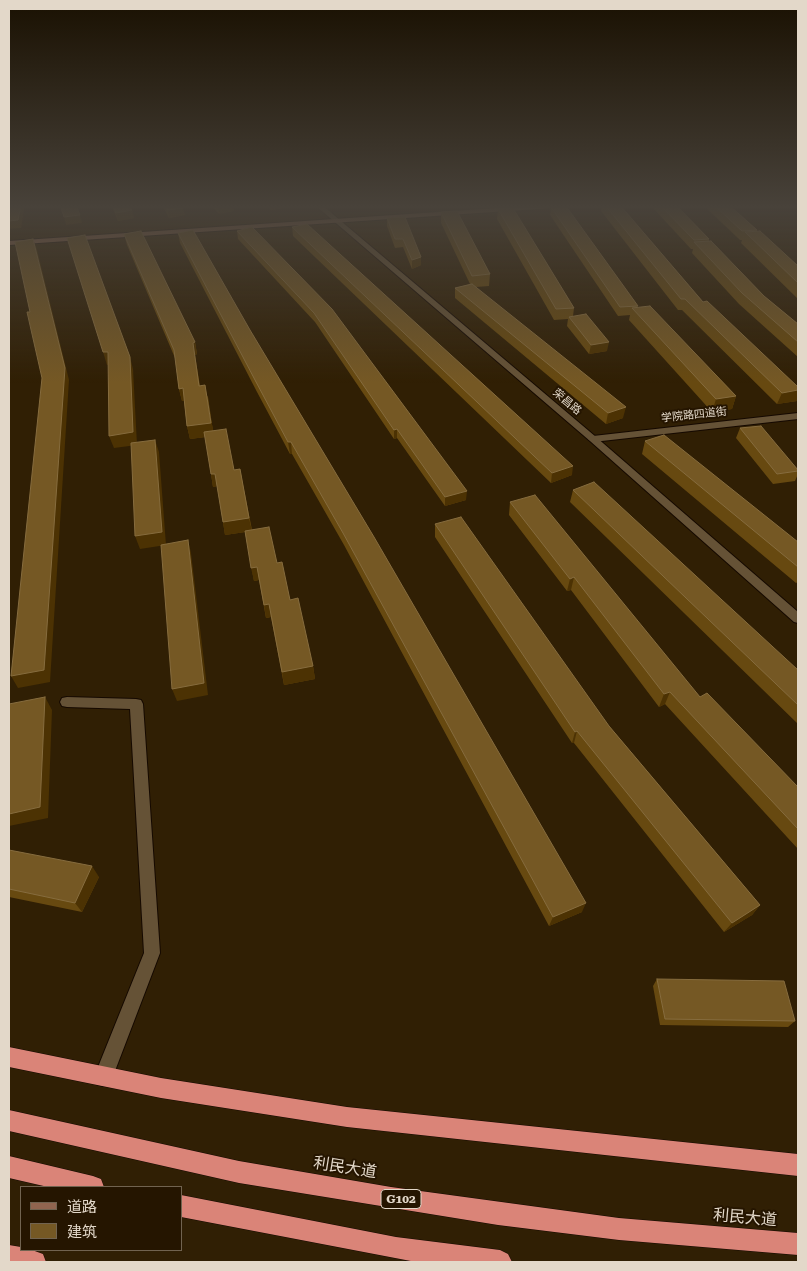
<!DOCTYPE html>
<html>
<head>
<meta charset="utf-8">
<style>
	body { margin:0 }
	#map { position:relative; width:807px; height:1271px; overflow:hidden; background:#301f04; font-family:"Roboto Serif","Noto Sans SC",serif }
	canvas { display:block }
	.frame { position:absolute; inset:0; border:10px solid #e3d8c9; pointer-events:none }
	.legend { position:absolute; left:20px; top:1186px; width:162px; height:65px; box-sizing:border-box; background:#251500; border:1px solid #716350; margin:0; padding:6px 9px; list-style:none; font-size:15px; color:#e3d8c9 }
	.legend li { display:flex; align-items:center; gap:10px; height:25px }
	.legend b { width:25px; border:1px solid #716350 }
</style>
</head>
<body>
<div id="map">
<canvas width="807" height="1271"></canvas>
<div class="frame"></div>
<ul class="legend">
<li><b style="height:6px;background:#91654f"></b>道路</li>
<li><b style="height:14px;background:#755824"></b>建筑</li>
</ul>
</div>
<script>
const ctx = document.querySelector('canvas').getContext('2d');
ctx.lineJoin = 'round';
const toPath = rows => new Path2D(rows.map(r => 'M' + r).join(''));
function stroke(path, color, width, dash) { ctx.strokeStyle = color; ctx.lineWidth = width; ctx.lineCap = dash ? 'butt' : 'round'; ctx.setLineDash(dash || []); ctx.stroke(path); }
function paint(path, color) { ctx.fillStyle = color; ctx.fill(path, 'evenodd'); }
function write(font, color, halo, rows, align = 'center') {
  ctx.font = font + ' "Roboto Serif","Noto Sans SC",serif'; ctx.lineWidth = 4; ctx.setLineDash([]); ctx.textBaseline = 'middle'; ctx.strokeStyle = halo; ctx.fillStyle = color; for (const [text, x, y, turn = 0] of rows) {
    ctx.save(); ctx.translate(x, y); ctx.rotate((+turn || 0) * Math.PI / 180); ctx.textAlign = isNaN(turn) ? turn : align; if (halo) ctx.strokeText(text, 0, 0); ctx.fillText(text, 0, 0); ctx.restore();
  }
}
const minor = toPath([
	[798,413,798,419,593,442,588,439,593,436,798,413],
	[67,697,136,699,141,700,143,704,160,953,110,1084,103,1086,96,1084,94,1077,144,953,130,709,67,707,62,706,60,702,62,698,67,697]
]);
const tertiary = toPath([
	[315,205,322,205,596,437,798,612,798,623,794,622,590,441,315,205]
]);
const secondary = toPath([
	[542,205,569,205,566,207,9,245,9,241,542,205]
]);
const trunk = toPath([
	[9,1047,161,1078,347,1107,798,1154,798,1176,347,1127,161,1098,9,1067,9,1047],
	[9,1110,239,1161,391,1187,619,1218,798,1233,798,1255,619,1240,498,1225,239,1183,9,1131,9,1110],
	[9,1156,93,1176,101,1179,104,1187,48,1187,9,1178,9,1156],
	[181,1195,396,1237,500,1250,508,1254,512,1262,416,1262,181,1217,181,1195],
	[9,1245,21,1247,21,1250,32,1250,43,1254,46,1262,9,1262,9,1245]
]);
const wall = toPath([
	[111,205,129,205,132,210,134,218,118,221],
	[162,205,181,205,185,215,169,218],
	[211,205,233,205,234,211,219,214],
	[265,205,284,205,285,208,271,210],
	[602,205,620,205,703,302,797,401,777,404,682,310,678,310,601,211],
	[654,205,676,205,709,239,709,241,764,296,798,324,798,357,739,304,692,253,693,249,691,249,653,208],
	[703,205,729,205,757,230,757,231,798,266,798,299,741,243,742,240,740,240],
	[551,207,638,306,637,308,736,396,732,409,712,412,629,320,630,315,618,316,550,215],
	[498,209,574,308,573,316,607,351,589,354,567,326,568,319,554,320,497,219],
	[441,212,490,274,489,286,476,287,623,418,606,424,455,298,455,288,470,284,441,223],
	[387,218,421,257,421,265,412,269,403,247,395,248,387,226],
	[252,227,466,500,445,506,397,438,394,439,315,322,238,239,237,231],
	[292,227,572,475,551,483,293,236],
	[178,233,250,330,582,912,549,926,344,545,292,454,290,454,257,392,180,243],
	[124,234,195,342,197,354,195,355,200,386,208,397,213,431,234,470,240,469,252,530,277,563,290,600,313,666,315,679,284,685,271,617,266,618,259,580,254,581,245,532,225,535,223,522,217,486,213,487,211,474,205,437,190,439,187,426,184,401,182,401,179,389,175,358,127,245],
	[740,428,798,470,798,474,795,481,773,484,736,438],
	[645,441,798,542,798,582,796,583,642,454],
	[573,490,798,670,798,724,570,502],
	[510,502,700,697,798,787,798,849,665,704,659,707,571,590,567,591,509,515],
	[435,524,609,726,760,905,752,915,724,932,574,743,572,743,435,537],
	[9,850,99,877,82,912,9,897],
	[657,979,795,1021,788,1027,660,1025,653,986]
]);
const shadedWall = toPath([
	[21,205,25,205,21,228,9,229,9,221],
	[226,205,233,205,234,211,219,214,218,206],
	[270,205,284,205,285,208,271,210],
	[183,208,185,215,169,218,168,210],
	[132,210,134,218,118,221,116,213],
	[80,215,82,223,66,225,64,217],
	[33,239,37,250,69,380,50,682,18,688,11,676,65,368],
	[421,257,421,265,412,269,412,260],
	[195,342,197,354,195,355,202,398,193,343],
	[609,342,607,351,589,354,591,345],
	[103,352,108,352,112,364,107,365],
	[130,357,133,369,137,445,114,448,109,436],
	[205,385,214,436,190,439,187,426],
	[183,388,186,401,182,401,179,389],
	[798,390,798,397,797,401,777,404,782,393],
	[736,396,732,409,712,412,716,399],
	[626,407,623,418,606,424,608,413],
	[397,429,397,438,394,439,394,430],
	[155,440,159,452,166,545,140,549,135,536],
	[288,442,291,442,292,454,290,454],
	[573,466,572,475,551,483,552,473],
	[211,474,215,474,218,486,213,487],
	[467,491,466,500,445,506,445,497],
	[249,518,252,531,225,535,223,522],
	[188,540,191,553,208,695,177,701,172,689],
	[257,567,259,580,254,581,251,568],
	[574,577,571,590,567,591,570,579],
	[269,604,271,617,266,618,264,605],
	[313,666,315,679,284,685,282,672],
	[670,692,665,704,659,707,664,694],
	[45,697,52,710,48,818,9,826,9,814],
	[577,731,574,743,572,743,575,732],
	[92,866,99,877,82,912,75,903],
	[586,903,582,912,549,926,553,917],
	[760,905,752,915,724,932,732,923]
]);
const building = toPath([
	[9,205,21,205,18,220,9,221,9,205],
	[60,205,76,205,80,215,64,217,60,205],
	[112,205,129,205,132,210,116,213,112,205],
	[165,205,181,205,183,208,168,210,165,205],
	[605,205,620,205,703,302,707,301,798,387,798,390,782,393,685,299,681,299,605,205],
	[660,205,676,205,709,239,694,240,660,205],
	[714,205,729,205,757,230,742,231,714,205],
	[566,206,638,306,620,307,551,207,566,206],
	[513,208,574,308,556,309,498,209,513,208],
	[457,211,490,274,472,276,441,212,457,211],
	[405,217,421,257,412,260,403,239,395,239,387,218,405,217],
	[307,224,573,466,552,473,292,227,307,224],
	[252,227,332,309,467,491,445,497,397,429,394,430,314,313,237,231,252,227],
	[193,230,250,330,374,537,586,903,553,917,343,533,291,442,288,442,255,380,178,233,193,230],
	[141,231,195,342,193,343,199,386,205,385,211,423,187,426,183,388,179,389,174,350,124,234,141,231],
	[760,231,798,266,798,283,745,232,760,231],
	[85,235,130,357,133,432,109,436,108,352,103,352,67,238,85,235],
	[33,239,65,368,44,670,11,676,42,378,27,312,30,312,15,242,33,239],
	[711,241,764,296,798,324,798,342,742,293,694,242,711,241],
	[472,284,626,407,608,413,455,288,472,284],
	[650,306,736,396,716,399,632,308,650,306],
	[586,314,609,342,591,345,569,317,586,314],
	[761,426,798,470,798,471,777,474,740,428,761,426],
	[226,429,234,470,240,469,249,518,223,522,215,474,211,474,204,432,226,429],
	[664,435,798,542,798,567,645,441,664,435],
	[155,440,162,532,135,536,131,443,155,440],
	[594,482,798,670,798,705,573,490,594,482],
	[535,495,700,697,707,693,798,787,798,829,670,692,664,694,574,577,570,579,510,502,535,495],
	[461,517,609,726,760,905,732,923,577,731,575,732,435,524,461,517],
	[269,527,277,563,282,562,290,600,298,598,313,666,282,672,269,604,264,605,257,567,251,568,245,531,269,527],
	[188,540,204,683,172,689,161,545,188,540],
	[45,697,40,807,9,814,9,704,45,697],
	[9,850,92,866,75,903,9,889,9,850],
	[657,979,784,981,795,1021,665,1019,657,979]
]);
const farStreetnames = [
	["荣昌路",567,402,40],
	["学院路四道街",694,415,-6]
];
const shields = [
	[401,1199,40]
];
const shieldNames = [
	["G102",401,1199]
];
const nearStreetnames = [
	["利民大道",345,1168,9],
	["利民大道",745,1218,5]
];
stroke(minor, '#150900', 2);
stroke(tertiary, '#150900', 2);
stroke(secondary, '#150900', 2);
stroke(trunk, '#150900', 1);
paint(minor, '#655236');
paint(tertiary, '#655236');
paint(secondary, '#91654f');
paint(trunk, '#da8478');
paint(wall, '#674910');
paint(shadedWall, '#4c3203');
paint(building, '#755824');
stroke(building, '#866c3e', 1);
const sky = ctx.createLinearGradient(0, 0, 0, 383);
sky.addColorStop(0, '#1a1102');
sky.addColorStop(0.54, '#48423a');
sky.addColorStop(1, '#48423a00');
ctx.fillStyle = sky;
ctx.fillRect(0, 0, 807, 383);
write('11px', '#e3d8c9', '#251500', farStreetnames);
for (const [x, y, w] of shields) { const box = new Path2D(); box.roundRect(x - w / 2, y - 9.5, w, 19, 4); ctx.fillStyle = '#251500'; ctx.fill(box); stroke(box, '#e3d8c9', 1); }
write('bold 12px', '#e3d8c9', null, shieldNames);
write('16px', '#e3d8c9', '#251500', nearStreetnames);
</script>
</body>
</html>
